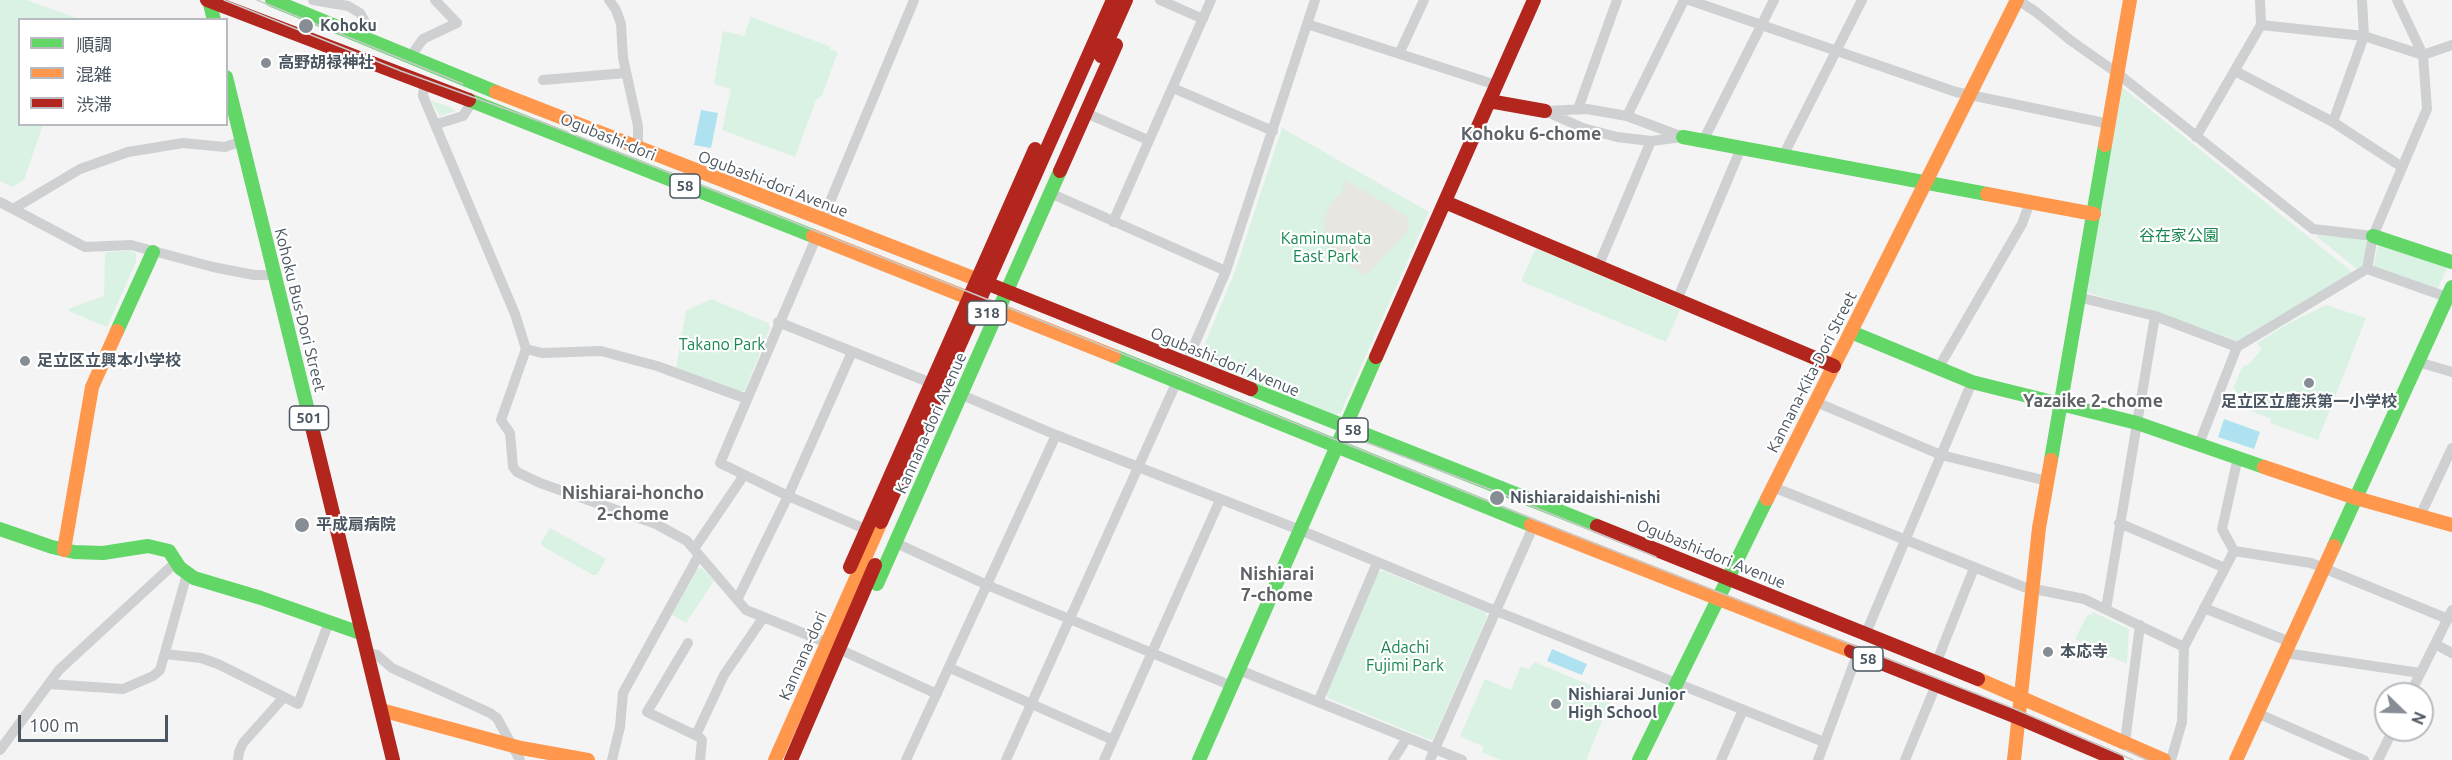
<!DOCTYPE html>
<html>
<head>
<meta charset="utf-8">
<style>
	body { margin:0 }
	#map { position:relative; width:2452px; height:760px; overflow:hidden; background:#f4f4f4; font-family:Ubuntu,"Noto Sans JP",sans-serif }
	canvas { display:block }
	.legend { position:absolute; left:18px; top:18px; width:210px; height:108px; box-sizing:border-box; background:#fff; border:2px solid #b7bbc0; margin:0; padding:8px 10px; list-style:none; font-size:18px; color:#4a5661 }
	.legend li { display:flex; align-items:center; gap:12px; height:30px }
	.legend b { width:30px; border:2px solid #b7bbc0 }
	.north { position:absolute; left:2374px; top:682px; width:60px; height:60px; box-sizing:border-box; background:#fff; border:2px solid #b7bbc0; border-radius:50%; rotate:113deg; font-size:16px; font-weight:700; line-height:24px; text-align:center; color:#4a5661 }
	.north::after { content:''; display:block; margin:auto; width:21px; height:27px; background:#868d94; clip-path:polygon(50% 0,100% 100%,50% 72%,0 100%) }
	.scale { position:absolute; left:18px; top:715px; width:150px; height:27px; box-sizing:border-box; border:3px solid #4a5661; border-top:0; padding-left:8px; font-size:18px; line-height:21px; white-space:nowrap; color:#4a5661; -webkit-text-stroke:4px #fff; paint-order:stroke }
</style>
</head>
<body>
<div id="map">
<canvas width="2452" height="760"></canvas>
<ul class="legend">
<li><b style="height:8px;background:#63d668"></b>順調</li>
<li><b style="height:8px;background:#ff974d"></b>混雑</li>
<li><b style="height:8px;background:#b3261e"></b>渋滞</li>
</ul>
<div class="north">N</div>
<div class="scale">100 m</div>
</div>
<script>
const ctx = document.querySelector('canvas').getContext('2d');
ctx.lineJoin = 'round';
function paint(path, color) { ctx.fillStyle = color; ctx.fill(path, 'evenodd'); }
const toPath = rows => new Path2D(rows.map(r => 'M' + r).join(''));
function stroke(path, color, width, dash) { ctx.strokeStyle = color; ctx.lineWidth = width; ctx.lineCap = dash ? 'butt' : 'round'; ctx.setLineDash(dash || []); ctx.stroke(path); }
function write(font, color, halo, rows, align = 'center') {
  ctx.font = font + ' Ubuntu,"Noto Sans JP",sans-serif'; ctx.lineWidth = 4.5; ctx.setLineDash([]); ctx.textBaseline = 'middle'; ctx.strokeStyle = halo; ctx.fillStyle = color; for (const [text, x, y, turn = 0] of rows) {
    ctx.save(); ctx.translate(x, y); ctx.rotate((+turn || 0) * Math.PI / 180); ctx.textAlign = isNaN(turn) ? turn : align; if (halo) ctx.strokeText(text, 0, 0); ctx.fillText(text, 0, 0); ctx.restore();
  }
}
const green = toPath([
	[0,0,26,0,79,19,20,20,20,124,43,125,24,180,12,187,0,181],
	[751,17,831,47,830,49,838,52,822,95,816,100,795,157,722,130,731,89,714,84,723,31,744,36],
	[2122,87,2352,272,2237,341,2159,313,2089,293,2087,290],
	[431,101,448,106,456,111,440,116],
	[1282,128,1429,212,1341,412,1335,415,1198,360,1234,274],
	[2318,235,2363,239,2367,242,2363,266,2357,269,2317,237],
	[2378,243,2447,268,2438,288,2375,267,2374,265],
	[1538,249,1680,310,1666,342,1523,282,1522,279,1535,250],
	[130,251,136,253,136,262,107,327,69,311,68,309,104,296,105,252],
	[711,299,768,323,770,328,745,390,741,392,676,369,686,311],
	[2326,305,2366,318,2318,440,2270,423,2271,419,2231,403,2236,390,2233,388,2243,366,2248,365,2262,349,2257,343,2289,323],
	[550,528,606,559,597,575,593,575,542,546,541,543],
	[697,568,703,569,714,581,686,623,672,615],
	[1383,571,1485,612,1487,617,1433,739,1430,740,1328,698,1326,693,1378,572],
	[2093,612,2129,629,2127,664,2110,656,2108,658,2078,644,2080,641,2075,639,2088,614,2091,615],
	[1535,662,1613,695,1586,760,1500,760,1482,752,1484,747,1460,736,1485,679,1511,690,1521,666,1529,669]
]);
const sand = toPath([
	[1345,180,1407,216,1408,230,1366,276,1337,257,1330,250,1324,235,1325,216,1334,199,1345,190,1342,187]
]);
const water = toPath([
	[701,110,718,113,711,148,694,145],
	[2224,419,2260,432,2254,449,2218,437],
	[1552,649,1587,664,1582,675,1547,661]
]);
const street = toPath([
	[313,0,348,6,360,13,365,22,365,38],
	[609,0,616,10,621,24,623,58,638,126,638,149],
	[1160,0,1203,19],
	[1689,0,1956,92,2109,124],
	[2018,0,2036,12,2070,40,2117,73,2313,229,2373,236],
	[2260,0,2261,25,2364,36,2423,55,2452,45],
	[1307,24,1496,85],
	[1399,54,1424,0],
	[410,57,423,39,457,23,435,0],
	[2235,71,2333,122,2402,167],
	[543,80,626,73],
	[424,83,423,96,515,314,526,349,501,420,510,433,513,467,517,472,540,483,656,524,687,541,746,610,825,642],
	[1173,88,1273,131],
	[1578,109,1617,0],
	[1587,109,1627,116,1683,137,1651,141,1617,137,1583,128,1545,111,1587,109],
	[1086,113,1148,140],
	[1627,116,1684,0],
	[2333,122,2364,36,2362,0],
	[437,124,463,116,472,102],
	[2196,137,2261,25],
	[1703,141,1774,0],
	[1783,156,1862,0],
	[1050,193,1226,271],
	[0,202,85,247,131,245,213,267,254,275,275,275],
	[13,209,80,169,128,152,183,143,225,147,242,141],
	[822,221,914,0],
	[1113,222,1211,0],
	[816,238,720,463,788,496,865,529],
	[1598,267,1651,141],
	[2367,269,2373,236,2427,109,2423,55,2397,0],
	[2078,297,2155,316,2237,347],
	[1677,300,1741,148],
	[778,322,931,383],
	[526,349,542,353,601,351,657,366,747,399],
	[2418,362,2452,372],
	[1186,364,1226,271,1315,0],
	[1939,367,2022,224,2030,202],
	[962,395,1056,435,1300,530,1496,611,1824,742],
	[1816,402,1941,455,2047,481],
	[2199,444,2237,347,2360,273,2367,269,2447,297],
	[1773,487,2024,587,2084,599,2184,647],
	[2420,516,2452,448],
	[2119,523,2225,568],
	[896,543,987,585,1232,686],
	[694,549,744,475],
	[2234,551,2311,563,2448,619],
	[737,600,788,496,852,352],
	[2204,608,2290,642],
	[2106,609,2155,316],
	[1866,633,1972,382],
	[688,643,647,712,699,737,702,740,700,760],
	[2435,644,2452,653],
	[841,650,937,694],
	[368,653,377,655,392,668,490,713,497,718,520,760],
	[2285,653,2420,673],
	[165,654,201,658,218,664,284,697],
	[1937,661,1974,568],
	[950,668,1113,740],
	[1239,670,1462,760],
	[49,684,123,689,153,676,160,670,187,574],
	[2410,694,2452,610],
	[1318,702,1377,563],
	[2257,713,2364,760],
	[696,735,724,675,763,618],
	[2125,742,2140,625],
	[0,750,59,670,176,562],
	[238,760,239,752,243,743,284,697,298,704,329,622],
	[612,760,620,727,623,693,699,555],
	[906,760,1056,435],
	[1006,760,1177,381],
	[1104,760,1220,500],
	[1393,760,1407,738],
	[1430,760,1533,527],
	[1721,760,1743,710],
	[1818,760,1857,655],
	[1905,760,1936,685],
	[2171,760,2182,722,2184,647,2234,551,2222,529,2238,457],
	[2378,760,2393,730]
]);
const fast = toPath([
	[209,0,214,20],
	[272,0,496,92],
	[226,77,311,423],
	[469,100,813,236],
	[1683,137,1987,194],
	[2373,236,2452,262],
	[117,331,153,252],
	[1851,332,1972,382,2137,423,2264,467],
	[1114,356,1531,525],
	[1251,389,1597,526],
	[2051,460,2105,145],
	[0,529,52,547,74,552,103,553,148,546,169,551,180,568,194,578,261,598,363,634],
	[2334,546,2452,287],
	[877,584,1060,171],
	[1199,760,1376,357],
	[1639,760,1767,499]
]);
const slow = toPath([
	[496,92,981,281],
	[2105,145,2130,0],
	[1987,194,2094,214],
	[813,236,1114,356],
	[2264,467,2356,498,2452,525],
	[1767,499,2017,0],
	[1531,525,1851,651],
	[64,550,92,387,117,331],
	[1978,679,2164,760],
	[381,710,521,748,588,760],
	[775,760,881,522],
	[2014,760,2039,528,2051,460],
	[2236,760,2334,546]
]);
const jam = toPath([
	[207,0,469,100],
	[1101,56,1126,0],
	[1489,101,1545,111],
	[1060,171,1116,45],
	[1445,202,1834,366],
	[981,281,1251,389],
	[1376,357,1534,0],
	[311,423,393,760],
	[881,522,1113,0],
	[1597,526,1978,679],
	[850,567,1035,149],
	[1851,651,2019,718,2117,760],
	[791,760,875,565]
]);
const tram = toPath([
	[224,0,401,71,539,121,1014,310,1500,506,2015,709,2133,760],
	[257,0,463,84],
	[1352,437,1505,495,1656,557],
	[2125,750,2147,760]
]);
const markers = [
	[306,26,8,"#868d94"],
	[266,63,6,"#868d94"],
	[25,361,6,"#868d94"],
	[2309,383,6,"#868d94"],
	[1497,498,8,"#868d94"],
	[302,525,8,"#868d94"],
	[2048,652,6,"#868d94"],
	[1556,704,6,"#868d94"]
];
const shields = [
	[685,186,30],
	[987,313,39],
	[309,418,39],
	[1353,430,30],
	[1868,659,30]
];
const shieldNames = [
	["58",685,186],
	["318",987,313],
	["501",309,418],
	["58",1353,430],
	["58",1868,659]
];
const poiNames = [
	["Kohoku",320,26],
	["高野胡禄神社",278,63],
	["足立区立興本小学校",37,361],
	["足立区立鹿浜第一小学校",2309,402,"center"],
	["Nishiaraidaishi-nishi",1510,498],
	["平成扇病院",316,525],
	["本応寺",2060,652],
	["Nishiarai Junior",1568,695],
	["High School",1568,713]
];
const streetNames = [
	["Ogubashi-dori",608,137,22],
	["Ogubashi-dori Avenue",773,184,21],
	["Kohoku Bus-Dori Street",300,310,76],
	["Ogubashi-dori Avenue",1225,362,22],
	["Kannana-Kita-Dori Street",1812,372,-63],
	["Kannana-dori Avenue",931,423,-66],
	["Ogubashi-dori Avenue",1711,554,22],
	["Kannana-dori",803,656,-66]
];
const parkNames = [
	["谷在家公園",2179,236],
	["Kaminumata",1326,239],
	["East Park",1326,257],
	["Takano Park",722,345],
	["Adachi",1405,648],
	["Fujimi Park",1405,666]
];
const neighbourhoodNames = [
	["Kohoku 6-chome",1531,134],
	["Yazaike 2-chome",2093,401],
	["Nishiarai-honcho",633,493],
	["2-chome",633,514],
	["Nishiarai",1277,574],
	["7-chome",1277,595]
];
paint(green, '#d9f2e3');
paint(sand, '#e7e6e1');
paint(water, '#aee2f0');
stroke(street, '#ced0d2', 10);
stroke(fast, '#63d668', 14);
stroke(slow, '#ff974d', 14);
stroke(jam, '#b3261e', 14);
stroke(tram, '#c9cacc', 1.5);
for (const [x, y, r, color] of markers) { const dot = new Path2D(); dot.arc(x, y, r, 0, 2 * Math.PI); ctx.fillStyle = color; ctx.fill(dot); stroke(dot, '#fff', 2); }
for (const [x, y, w] of shields) { const box = new Path2D(); box.roundRect(x - w / 2, y - 12, w, 24, 4.5); ctx.fillStyle = '#fff'; ctx.fill(box); stroke(box, '#4a5661', 1.5); }
write('bold 15px', '#4a5661', null, shieldNames);
write('bold 16px', '#4a5661', '#fff', poiNames, 'left');
write('16px', '#4a5661', '#fff', streetNames);
write('16px', '#17864f', '#fff', parkNames);
write('bold 18px', '#5f6368', '#fff', neighbourhoodNames);
</script>
</body>
</html>
